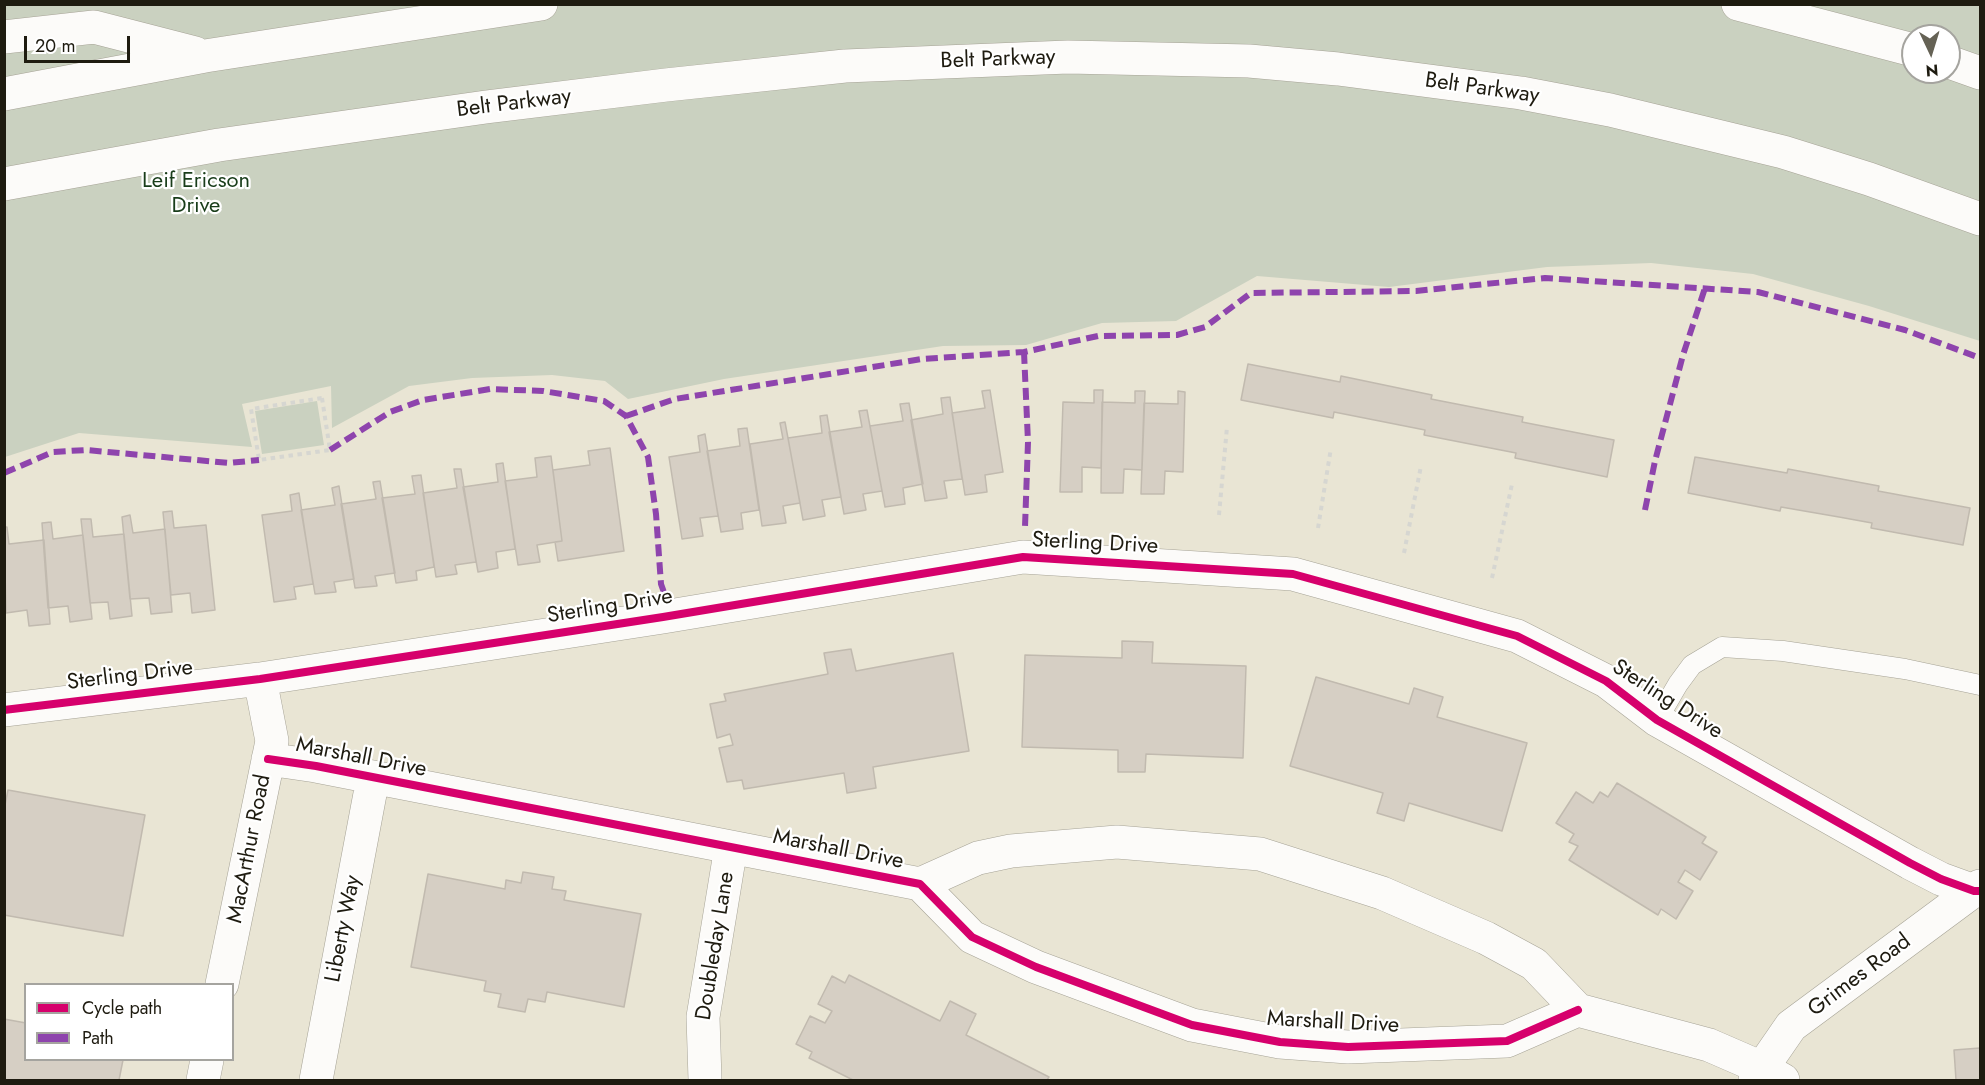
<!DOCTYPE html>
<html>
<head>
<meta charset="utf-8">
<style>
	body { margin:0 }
	#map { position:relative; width:1985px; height:1085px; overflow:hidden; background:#e9e5d4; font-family:Jost,sans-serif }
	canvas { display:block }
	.frame { position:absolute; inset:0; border:6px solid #1e1b10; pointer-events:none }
	.legend { position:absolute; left:24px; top:983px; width:210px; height:78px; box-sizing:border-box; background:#fff; border:2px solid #a5a49f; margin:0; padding:8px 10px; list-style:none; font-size:18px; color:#1e1b10 }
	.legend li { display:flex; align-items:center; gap:12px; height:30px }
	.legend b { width:30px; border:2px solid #a5a49f }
	.north { position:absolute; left:1901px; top:24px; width:60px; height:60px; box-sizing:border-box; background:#fff; border:2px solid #a5a49f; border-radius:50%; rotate:176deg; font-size:16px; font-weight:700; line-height:24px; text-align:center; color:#1e1b10 }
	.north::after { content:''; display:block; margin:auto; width:21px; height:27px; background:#656255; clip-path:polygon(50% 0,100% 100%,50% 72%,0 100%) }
	.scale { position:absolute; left:24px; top:36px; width:106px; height:27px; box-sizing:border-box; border:3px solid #1e1b10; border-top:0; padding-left:8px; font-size:18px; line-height:21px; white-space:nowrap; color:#1e1b10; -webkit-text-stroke:4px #fff; paint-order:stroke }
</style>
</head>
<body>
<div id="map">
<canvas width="1985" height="1085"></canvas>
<div class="frame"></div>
<ul class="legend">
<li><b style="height:8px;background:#d6006c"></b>Cycle path</li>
<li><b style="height:8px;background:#8e44ad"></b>Path</li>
</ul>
<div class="north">N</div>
<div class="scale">20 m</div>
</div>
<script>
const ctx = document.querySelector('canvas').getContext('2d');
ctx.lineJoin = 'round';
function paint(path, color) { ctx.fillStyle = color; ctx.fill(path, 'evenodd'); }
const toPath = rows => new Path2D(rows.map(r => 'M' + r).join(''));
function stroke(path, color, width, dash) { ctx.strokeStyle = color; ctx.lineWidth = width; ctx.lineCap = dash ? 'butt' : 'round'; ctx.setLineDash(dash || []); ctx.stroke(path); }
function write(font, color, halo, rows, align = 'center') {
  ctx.font = font + ' Jost,sans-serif'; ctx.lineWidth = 4.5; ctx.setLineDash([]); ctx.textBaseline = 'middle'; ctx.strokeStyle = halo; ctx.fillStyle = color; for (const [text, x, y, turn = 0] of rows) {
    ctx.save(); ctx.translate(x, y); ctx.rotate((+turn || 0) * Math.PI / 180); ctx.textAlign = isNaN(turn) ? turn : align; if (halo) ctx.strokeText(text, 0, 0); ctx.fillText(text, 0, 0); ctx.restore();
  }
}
const green = toPath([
	[5,5,1980,5,1980,341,1869,306,1753,274,1651,263,1547,267,1389,287,1257,276,1176,321,1102,323,1026,345,943,346,724,379,628,399,605,381,552,375,472,378,409,386,332,428,331,386,242,404,252,447,79,433,5,457],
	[1913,36,1949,36,1949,72,1913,72],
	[317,401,324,445,262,454,255,411]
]);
const building = toPath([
	[1248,364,1340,382,1341,376,1432,395,1431,399,1523,417,1522,422,1614,440,1607,477,1515,458,1516,453,1424,435,1425,430,1334,412,1333,418,1241,400,1248,364],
	[990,390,1003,472,985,475,987,492,965,495,952,413,985,408,982,391,990,390],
	[1094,390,1103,390,1101,468,1082,467,1082,492,1060,492,1063,402,1094,403,1094,390],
	[1135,391,1145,391,1142,470,1124,469,1123,493,1101,493,1102,402,1135,403,1135,391],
	[1178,391,1185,392,1183,472,1165,471,1164,494,1141,494,1144,403,1178,404,1178,391],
	[950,397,962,479,944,481,947,498,925,501,911,420,943,414,941,398,950,397],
	[909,403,923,484,903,488,905,504,885,507,870,426,903,421,900,404,909,403],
	[867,410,882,491,863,494,866,510,844,514,829,432,862,427,859,411,867,410],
	[827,415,841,497,822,500,825,516,803,520,788,438,822,433,820,416,827,415],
	[785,422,800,503,783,506,786,523,762,526,750,444,783,439,780,423,785,422],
	[747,428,759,510,741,513,743,529,721,532,707,451,740,446,738,429,747,428],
	[705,434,718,516,700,518,703,536,682,539,669,457,700,452,698,436,705,434],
	[610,448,624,551,558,561,555,542,562,541,553,470,590,465,588,451,610,448],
	[551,456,562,541,537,545,540,562,518,565,505,481,537,477,535,458,551,456],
	[1695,457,1787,473,1788,469,1879,486,1878,491,1970,508,1963,545,1871,528,1872,523,1839,517,1781,507,1780,511,1688,493,1695,457],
	[503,463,515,549,496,552,498,568,478,572,463,487,498,482,496,464,503,463],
	[454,469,461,469,476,562,455,565,457,574,436,577,423,493,457,488,454,469],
	[421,475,434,567,416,571,417,580,396,583,382,498,415,494,412,476,421,475],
	[380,481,395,573,375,576,377,586,355,588,341,504,376,499,373,482,380,481],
	[339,486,354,579,334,582,336,592,315,594,301,510,335,505,332,488,339,486],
	[299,493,313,584,294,587,296,599,274,602,262,515,292,511,290,495,299,493],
	[172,511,174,528,206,525,215,610,192,613,190,593,171,595,163,512,172,511],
	[130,515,133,533,165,529,172,612,151,614,149,598,130,599,122,517,130,515],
	[81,519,91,519,93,537,124,534,132,616,110,619,108,602,90,603,81,519],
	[51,522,53,539,83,535,92,619,70,622,68,606,48,608,42,523,51,522],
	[4,527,7,527,9,544,44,540,50,624,29,626,27,610,6,613,4,527],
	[1122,641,1153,642,1152,663,1246,666,1243,758,1146,754,1145,772,1118,772,1118,750,1022,747,1025,655,1122,658,1122,641],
	[851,649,856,671,953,653,969,751,873,767,876,788,847,793,844,773,744,789,742,780,727,782,719,748,733,745,730,734,717,738,710,704,726,701,724,694,828,674,824,653,851,649],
	[1316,677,1409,704,1414,688,1443,697,1437,717,1527,743,1502,831,1409,803,1404,821,1377,813,1383,793,1290,766,1316,677],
	[1617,783,1706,837,1702,843,1717,852,1700,880,1685,870,1678,882,1693,891,1676,919,1661,909,1658,915,1569,860,1578,846,1569,842,1574,834,1556,823,1576,792,1593,803,1600,792,1608,797,1617,783],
	[8,790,145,815,123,936,4,915,4,810,8,790],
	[523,872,554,877,552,889,566,891,564,900,641,914,624,1007,547,992,545,1002,528,999,525,1012,498,1007,501,994,484,991,486,981,411,967,428,874,505,889,506,880,521,883,523,872],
	[849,975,940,1021,950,1001,976,1014,966,1035,1049,1077,1047,1080,853,1080,809,1058,812,1052,796,1044,810,1016,825,1023,832,1011,818,1004,832,976,845,983,849,975],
	[4,1019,26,1023,26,1060,123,1060,119,1080,4,1080,4,1019],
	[1980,1048,1980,1080,1956,1080,1954,1050,1980,1048]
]);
const path = toPath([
	[322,398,330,450,259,460,251,409,322,398],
	[1219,515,1227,427],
	[1318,528,1331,448],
	[1404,553,1421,466],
	[1492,578,1512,484]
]);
const service = toPath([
	[1657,720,1678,684,1692,665,1722,647,1783,651,1905,669,1980,685]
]);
const minor = toPath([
	[4,710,260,679,663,617,1023,557,1293,574,1517,636,1606,681,1657,720,1910,863,1941,879,1974,891,1980,891],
	[268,759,316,766,920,884,972,937,1036,967,1192,1025,1280,1042,1348,1047,1507,1041,1578,1010],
	[920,884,978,858,1011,851,1117,842,1260,854,1382,893,1486,938,1534,964,1578,1010,1709,1045,1762,1068,1783,1080],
	[222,984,272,741,260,679],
	[203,1080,207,1060],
	[316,1080,373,778],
	[705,1080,703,1017,731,847],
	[1755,1080,1762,1068,1791,1026,1980,886]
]);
const motorway = toPath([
	[1738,4,1913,50],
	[4,37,94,27,195,53],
	[1949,62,1980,73],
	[4,94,205,56,541,4],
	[4,184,219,145,486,107,666,85,845,66,1068,57,1249,61,1338,69,1521,93,1610,110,1783,152,1869,179,1980,219]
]);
const quiet = toPath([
	[1024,352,1028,442,1025,527],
	[626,416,675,399,922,359,1024,352,1098,336,1177,335,1205,327,1251,293,1416,291,1545,278,1758,292,1905,330,1980,358],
	[330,450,390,412,423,400,490,389,543,391,604,401,626,416,648,457,656,514,661,584,666,598],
	[4,473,53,452,86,450,229,463,259,460],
	[1645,510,1655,461,1683,355,1705,288]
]);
const cycleway = toPath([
	[4,710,260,679,663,617,1023,557,1293,574,1517,636,1606,681,1657,720,1910,863,1941,879,1974,891,1980,891],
	[268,759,316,766,920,884,972,937,1036,967,1192,1025,1280,1042,1348,1047,1507,1041,1578,1010]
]);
const streetNames = [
	["Belt Parkway",998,60,-2],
	["Belt Parkway",1482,89,8],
	["Belt Parkway",514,104,-7],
	["Sterling Drive",1095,544,3],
	["Sterling Drive",610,607,-9],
	["Sterling Drive",130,676,-7],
	["Sterling Drive",1667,700,33],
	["Marshall Drive",361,758,11],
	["MacArthur Road",250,849,-79],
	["Marshall Drive",838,850,11],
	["Liberty Way",344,929,-79],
	["Doubleday Lane",716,946,-81],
	["Grimes Road",1860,976,-37],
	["Marshall Drive",1333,1023,3]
];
const parkNames = [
	["Leif Ericson",196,182],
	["Drive",196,207]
];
paint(green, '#cad1c0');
paint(building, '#d6cfc4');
stroke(building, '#c1baaf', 1.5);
stroke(service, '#a6a396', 21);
stroke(minor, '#a6a396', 34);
stroke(motorway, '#a6a396', 34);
stroke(path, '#d6d6d1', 4, [4.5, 4.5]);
stroke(service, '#fcfbf9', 20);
stroke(minor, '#fcfbf9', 33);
stroke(motorway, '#fcfbf9', 33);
stroke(quiet, '#8e44ad', 6, [12, 6]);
stroke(cycleway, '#d6006c', 8);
write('22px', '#1e1b10', '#fff', streetNames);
write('22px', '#193d1a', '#fff', parkNames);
</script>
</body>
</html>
